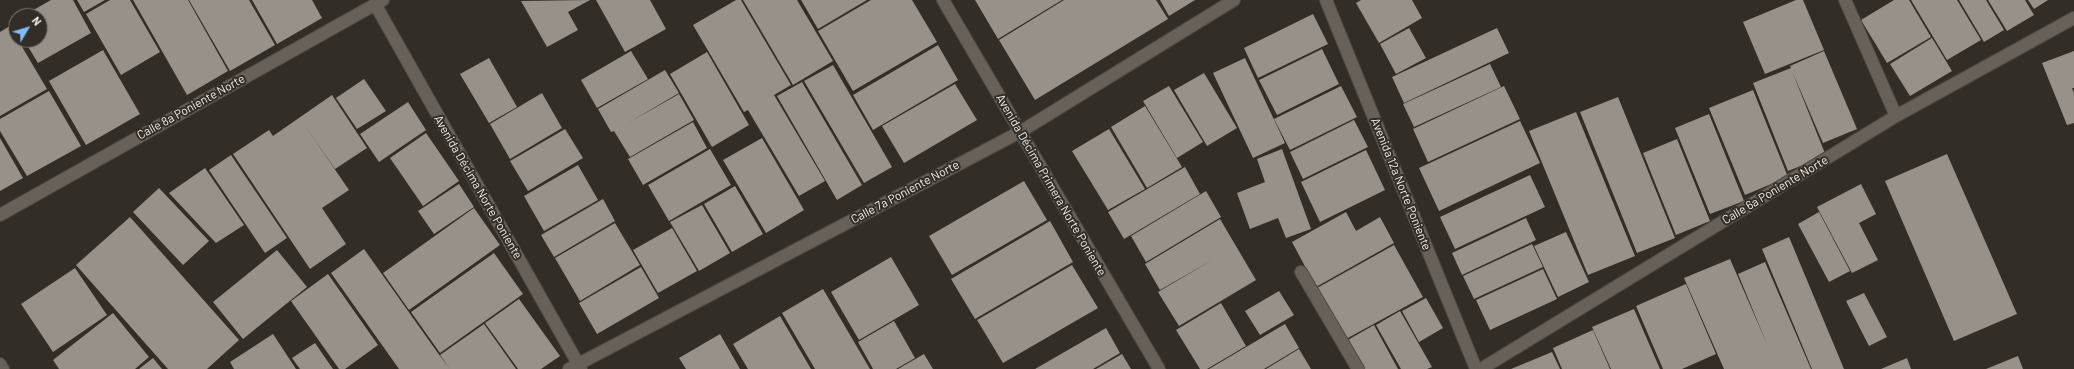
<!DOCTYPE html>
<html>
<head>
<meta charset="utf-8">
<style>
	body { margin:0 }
	#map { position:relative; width:2074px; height:369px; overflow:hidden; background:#322d27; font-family:Barlow,sans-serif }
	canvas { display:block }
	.north { position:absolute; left:8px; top:8px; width:40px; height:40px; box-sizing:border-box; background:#322d27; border:1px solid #7f7a75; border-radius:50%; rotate:52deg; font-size:11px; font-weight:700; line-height:16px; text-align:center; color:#f2eeea }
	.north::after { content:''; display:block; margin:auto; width:14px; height:18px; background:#81bcfa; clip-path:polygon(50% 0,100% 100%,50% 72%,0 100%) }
</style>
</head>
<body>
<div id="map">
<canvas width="2074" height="369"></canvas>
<div class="north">N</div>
</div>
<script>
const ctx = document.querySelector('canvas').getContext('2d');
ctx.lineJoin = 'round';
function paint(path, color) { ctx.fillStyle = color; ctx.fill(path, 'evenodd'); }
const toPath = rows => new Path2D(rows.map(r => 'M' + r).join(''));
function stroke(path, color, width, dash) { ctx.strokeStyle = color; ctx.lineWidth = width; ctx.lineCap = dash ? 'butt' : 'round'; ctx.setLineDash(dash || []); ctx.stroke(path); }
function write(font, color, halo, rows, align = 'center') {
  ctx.font = font + ' Barlow,sans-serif'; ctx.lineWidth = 4; ctx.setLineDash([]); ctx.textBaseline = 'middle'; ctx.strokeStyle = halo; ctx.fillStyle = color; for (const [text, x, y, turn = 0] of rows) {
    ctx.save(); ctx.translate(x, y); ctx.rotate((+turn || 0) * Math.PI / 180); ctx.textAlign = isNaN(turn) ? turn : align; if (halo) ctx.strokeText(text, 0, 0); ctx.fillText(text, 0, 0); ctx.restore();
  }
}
const building = toPath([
	[51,0,73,0,91,33,38,63,24,40,40,40,40,16,23,16],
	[77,0,105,0,84,12],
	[110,0,130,0,160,52,121,75,86,14],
	[133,0,188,0,228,71,187,95],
	[189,0,249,0,275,45,230,71],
	[252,0,312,0,322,18,277,44],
	[590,0,568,12,578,30,547,47,521,1],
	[596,0,650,0,666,29,625,52],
	[736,0,741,0,791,85,774,95,825,181,799,196,748,110,744,112,693,25],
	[743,0,797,0,833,61,793,85],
	[801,0,867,0,818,29],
	[871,0,912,0,937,42,853,91,818,31],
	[975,0,1062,0,998,39],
	[1064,0,1156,0,1168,19,1035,100,999,40],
	[1160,0,1195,0,1169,16],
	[1361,0,1412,0,1422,18,1379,43,1356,3],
	[1796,0,1803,0,1824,50,1765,74,1743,22],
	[1894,0,1909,0,1931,37,1887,63,1861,20],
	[1911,0,1957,0,1981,40,1947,60],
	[1959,0,1986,0,2004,30,1984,42],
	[1988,0,2025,0,2034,15,2007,31],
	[2028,0,2048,0,2034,9],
	[1313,14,1328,44,1258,78,1244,48],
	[10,26,16,36,16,40,18,40,47,89,0,116,0,32],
	[1409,28,1426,58,1396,74,1380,44],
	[1497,28,1509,53,1404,103,1392,77],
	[1932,38,1952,71,1910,96,1890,64],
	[938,45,958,80,873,130,853,95],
	[1322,49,1339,84,1277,115,1259,80],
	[103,50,140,114,86,145,49,81],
	[631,51,648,79,597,108,581,80],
	[1824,51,1857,129,1823,143,1792,71,1826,156,1788,171,1753,83,1791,68,1790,66],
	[2074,51,2074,88,2072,88,2074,93,2074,123,2067,125,2042,63],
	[707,52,749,125,712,147,670,74],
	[489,58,517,107,489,123,460,74],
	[1245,58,1285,143,1253,158,1213,73],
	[1490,64,1501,87,1414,127,1403,104],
	[833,65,892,167,864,183,804,81],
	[665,70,679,93,628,123,679,94,694,120,630,157,614,131,611,132,598,109],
	[1204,73,1237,128,1207,146,1174,90],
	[364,79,386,111,357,129,336,98],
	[802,82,862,185,837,200,777,96],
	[955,84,977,120,904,163,882,126],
	[1169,86,1203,142,1177,158,1143,101],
	[1341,86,1357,117,1290,150,1274,119],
	[1504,86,1520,119,1428,162,1413,129],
	[1753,90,1788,177,1745,195,1709,108],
	[49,91,81,146,27,176,0,131,0,119],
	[542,93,562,128,510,159,490,124],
	[332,95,367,148,335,169,303,123,349,190,322,208,346,244,310,269,233,154,269,130,273,136],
	[1618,97,1675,238,1637,253,1580,112],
	[408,102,426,130,379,162,360,134],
	[1145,106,1182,167,1147,188,1111,127],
	[1576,112,1635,256,1588,275,1529,131],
	[1709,114,1744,201,1710,214,1675,128],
	[1354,120,1368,147,1303,179,1290,152],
	[1520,121,1540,163,1439,211,1419,168],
	[693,122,707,148,643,185,628,159],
	[565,129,583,158,528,191,510,161],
	[1109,129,1145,189,1108,210,1072,151],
	[426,133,459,181,423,206,390,158],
	[0,138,23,178,0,191],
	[762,138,804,210,766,233,723,160],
	[1677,139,1710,221,1676,235,1643,153],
	[710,149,731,185,669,221,648,185],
	[1282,149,1311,229,1286,238,1278,218,1250,229,1237,193,1265,182,1257,159],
	[1366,150,1385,190,1320,222,1301,182],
	[1947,154,2017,314,1954,341,1885,181],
	[231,155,287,238,265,253,209,170],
	[578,165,598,200,544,231,524,196],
	[1185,167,1200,194,1124,239,1108,212],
	[205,168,244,225,216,243,169,193],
	[1530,175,1545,207,1455,249,1440,217],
	[1024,181,1047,220,952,275,929,236],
	[459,184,474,207,434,234,418,211],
	[1861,184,1876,214,1859,223,1878,260,1852,273,1817,207],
	[735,186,763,234,732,252,704,204],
	[159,188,209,241,183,265,133,212],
	[1206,191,1221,217,1146,262,1131,236],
	[603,199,615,221,554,257,541,235],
	[702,205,730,253,699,271,670,222],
	[474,208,500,245,409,310,383,273],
	[1346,212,1356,231,1380,217,1394,243,1316,287,1292,242],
	[1819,212,1850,271,1829,282,1798,224],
	[130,217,239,340,207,369,168,369,76,265],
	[1526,218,1536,240,1462,275,1452,253],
	[1220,219,1256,280,1179,326,1158,292,1214,259,1160,290,1145,264],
	[1050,221,1073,262,975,319,951,279],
	[615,223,640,265,580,301,555,258],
	[672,228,697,271,658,293,633,250],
	[1566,232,1589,282,1558,297,1534,246],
	[1789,237,1844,369,1812,369,1762,249],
	[1532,244,1543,267,1474,299,1463,276],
	[1394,245,1423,297,1346,339,1317,288],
	[364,249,440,356,450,369,399,369,331,273],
	[277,250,307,287,243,339,213,302],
	[494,253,523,294,440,353,411,312],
	[891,257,919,305,859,340,831,292],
	[1730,259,1767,344,1738,274,1765,262,1811,369,1724,369,1684,278],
	[1072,265,1098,308,1003,363,977,320],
	[641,267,659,298,597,334,579,303],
	[75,268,107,315,53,352,21,304],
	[1543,269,1557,299,1490,330,1476,300],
	[328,274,378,345,345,369,339,369,291,301],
	[1686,284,1716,354,1682,369,1663,369,1636,306],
	[823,289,870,369,815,369,782,313],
	[1279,291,1294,315,1260,335,1245,311],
	[1864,293,1887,337,1869,346,1846,301],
	[1426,298,1443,328,1419,342,1402,311],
	[519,299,560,356,541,369,518,369,485,323],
	[1221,303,1246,346,1207,369,1200,369,1176,330],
	[1634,309,1660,369,1611,369,1592,327],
	[1400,311,1432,367,1427,369,1401,369,1376,325],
	[113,313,149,357,135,369,59,369,53,360],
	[780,316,811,369,748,369,733,344],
	[894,321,915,358,896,369,873,369,858,342],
	[484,324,516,369,450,369,440,355],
	[1285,324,1299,348,1264,369,1209,369],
	[1374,325,1398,369,1362,369,1346,341],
	[1106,328,1120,353,1093,369,1035,369],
	[1593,330,1610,369,1562,369,1553,348],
	[273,334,296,369,234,369,230,362],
	[720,334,740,369,686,369,679,358],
	[315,343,333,369,300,369,292,358],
	[1299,349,1311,369,1266,369],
	[1552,352,1560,369,1511,369],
	[924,354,933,369,898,369],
	[1122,354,1131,369,1096,369],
	[2018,356,2023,369,1986,369],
	[153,358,162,369,139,369],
	[1907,358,1911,369,1881,369]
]);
const minor = toPath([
	[943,0,1159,369],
	[1326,0,1476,369],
	[1845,0,1896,116],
	[375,4,581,369],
	[0,215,383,0],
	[1301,272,1358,369],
	[0,364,3,369],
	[569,369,1020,132,1234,0],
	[1481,369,1896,116,2074,18]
]);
const streetNames = [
	["Calle 8a Poniente Norte",191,107,-29],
	["Avenida 12a Norte Poniente",1401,184,68],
	["Avenida Décima Primera Norte Poniente",1051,185,60],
	["Avenida Décima Norte Poniente",478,187,60],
	["Calle 6a Poniente Norte",1775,190,-31],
	["Calle 7a Poniente Norte",905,192,-28]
];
paint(building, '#97918a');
stroke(minor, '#4e4944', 14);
stroke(minor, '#67615a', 12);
write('12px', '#f2eeea', '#322d27', streetNames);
</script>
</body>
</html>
